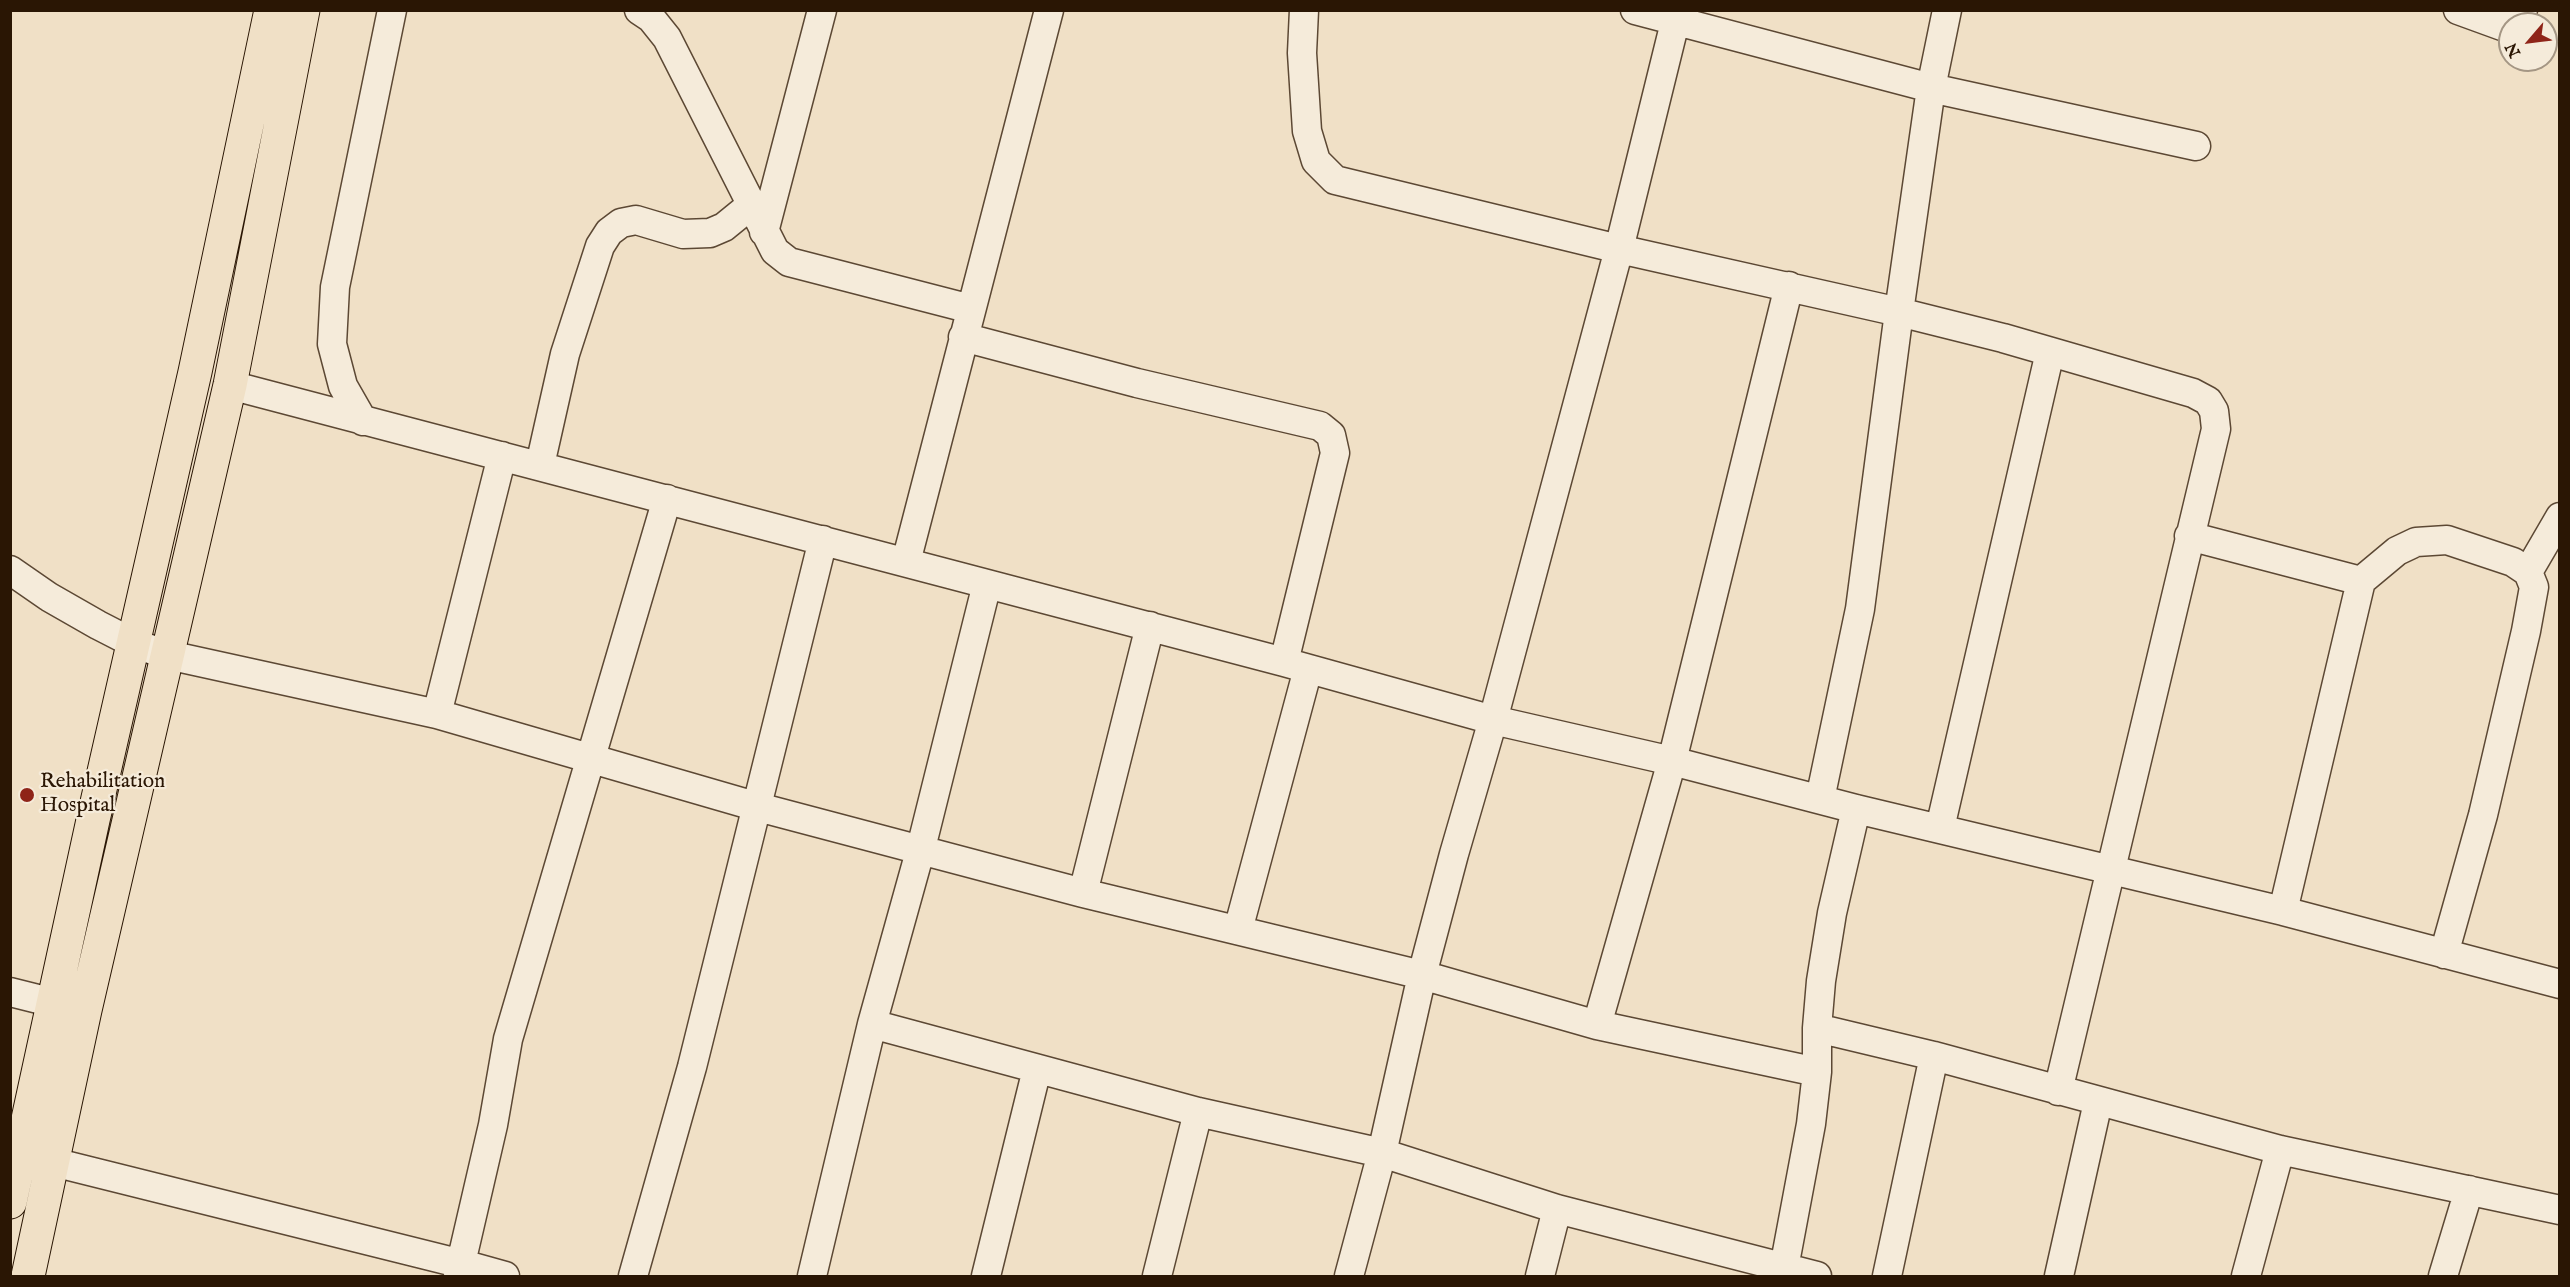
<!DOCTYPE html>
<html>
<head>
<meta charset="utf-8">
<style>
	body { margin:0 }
	#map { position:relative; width:2570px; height:1287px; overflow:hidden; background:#f0e0c6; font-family:"IM FELL English",serif }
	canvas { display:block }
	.frame { position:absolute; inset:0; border:12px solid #2a1604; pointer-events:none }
	.north { position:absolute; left:2498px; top:12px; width:60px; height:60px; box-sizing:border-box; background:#f5ebda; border:2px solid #a49684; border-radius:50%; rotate:242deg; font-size:16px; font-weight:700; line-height:24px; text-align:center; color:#2a1604 }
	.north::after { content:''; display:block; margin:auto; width:21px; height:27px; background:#8f2418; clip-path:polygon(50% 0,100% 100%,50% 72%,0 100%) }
</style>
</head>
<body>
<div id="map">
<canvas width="2570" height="1287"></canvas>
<div class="frame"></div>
<div class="north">N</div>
</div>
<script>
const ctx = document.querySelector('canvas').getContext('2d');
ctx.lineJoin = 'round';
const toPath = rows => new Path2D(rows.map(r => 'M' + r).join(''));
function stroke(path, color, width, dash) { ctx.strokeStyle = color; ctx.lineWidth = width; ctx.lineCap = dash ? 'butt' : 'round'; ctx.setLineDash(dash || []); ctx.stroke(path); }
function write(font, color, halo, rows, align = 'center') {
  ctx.font = font + ' "IM FELL English",serif'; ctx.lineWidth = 4.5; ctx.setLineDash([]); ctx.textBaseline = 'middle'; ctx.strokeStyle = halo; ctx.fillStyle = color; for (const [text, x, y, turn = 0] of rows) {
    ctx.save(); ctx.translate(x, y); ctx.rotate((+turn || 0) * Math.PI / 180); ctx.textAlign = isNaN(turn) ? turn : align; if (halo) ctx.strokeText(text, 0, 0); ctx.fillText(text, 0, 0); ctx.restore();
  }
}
const minor = toPath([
	[639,10,651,18,667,38,775,251,789,262,971,309],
	[1304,10,1302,53,1307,131,1316,161,1335,180,1619,249,1899,312,2003,338,2193,393,2208,401,2214,411,2216,429,2058,1091],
	[1635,10,1931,88,2196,146],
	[2458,10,2502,26,2514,22,2523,10],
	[764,232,822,10],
	[963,337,1137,383,1320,426,1331,435,1335,453,1284,662],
	[230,385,1284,662,1493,720,1672,761,1856,809,2283,911,2560,984],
	[363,421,343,386,332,344,335,287,392,10],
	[540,465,565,354,600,246,609,232,621,223,636,220,683,234,710,233,724,227,751,205],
	[2189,536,2361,581],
	[906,562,1049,10],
	[10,570,49,597,98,625,135,644,168,655,437,714,758,807,1083,893,1422,975,1597,1025,1817,1072],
	[2528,572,2560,517],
	[437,714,502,456],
	[1820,799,1860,609,1899,312,1931,88,1947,10],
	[1940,828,2050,352],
	[1083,893,1150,626],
	[2283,911,2361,581,2397,551,2416,542,2447,540,2513,562,2528,572,2534,587,2526,631,2483,815,2444,954],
	[1238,930,1308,669],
	[10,992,54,1003],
	[872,1024,1198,1112,1382,1153,1557,1209,1817,1276],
	[1597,1025,1672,761,1789,286],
	[1817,1028,1934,1056,2280,1150,2560,1210],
	[53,1162,462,1264,505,1276],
	[1784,1268,1811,1124,1817,1072,1817,1028,1821,981,1832,913,1856,809],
	[458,1276,493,1125,508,1039,667,499],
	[633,1276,692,1067,823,540],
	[812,1276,872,1024,921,848,987,584],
	[986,1276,1037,1069],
	[1157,1276,1198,1112],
	[1349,1276,1382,1153,1422,975,1454,854,1493,720,1619,249,1678,10],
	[1540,1276,1557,1209],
	[1887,1276,1934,1056],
	[2059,1276,2098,1102],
	[2246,1276,2280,1150],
	[2443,1276,2469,1190]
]);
const major = toPath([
	[10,1202,93,820,195,372,271,10],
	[28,1276,85,1010,230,385,303,10]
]);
const markers = [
	[27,795,8,"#8f2418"]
];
const poiNames = [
	["Rehabilitation",40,783],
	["Hospital",40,807]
];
stroke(minor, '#5c4834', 31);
stroke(major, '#2a1604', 35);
stroke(minor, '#f5ebda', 28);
stroke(major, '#f0e0c6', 33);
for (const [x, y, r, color] of markers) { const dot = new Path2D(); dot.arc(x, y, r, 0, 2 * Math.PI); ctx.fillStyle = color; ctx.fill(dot); stroke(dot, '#f5ebda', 2); }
write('21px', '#2a1604', '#f5ebda', poiNames, 'left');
</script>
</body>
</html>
